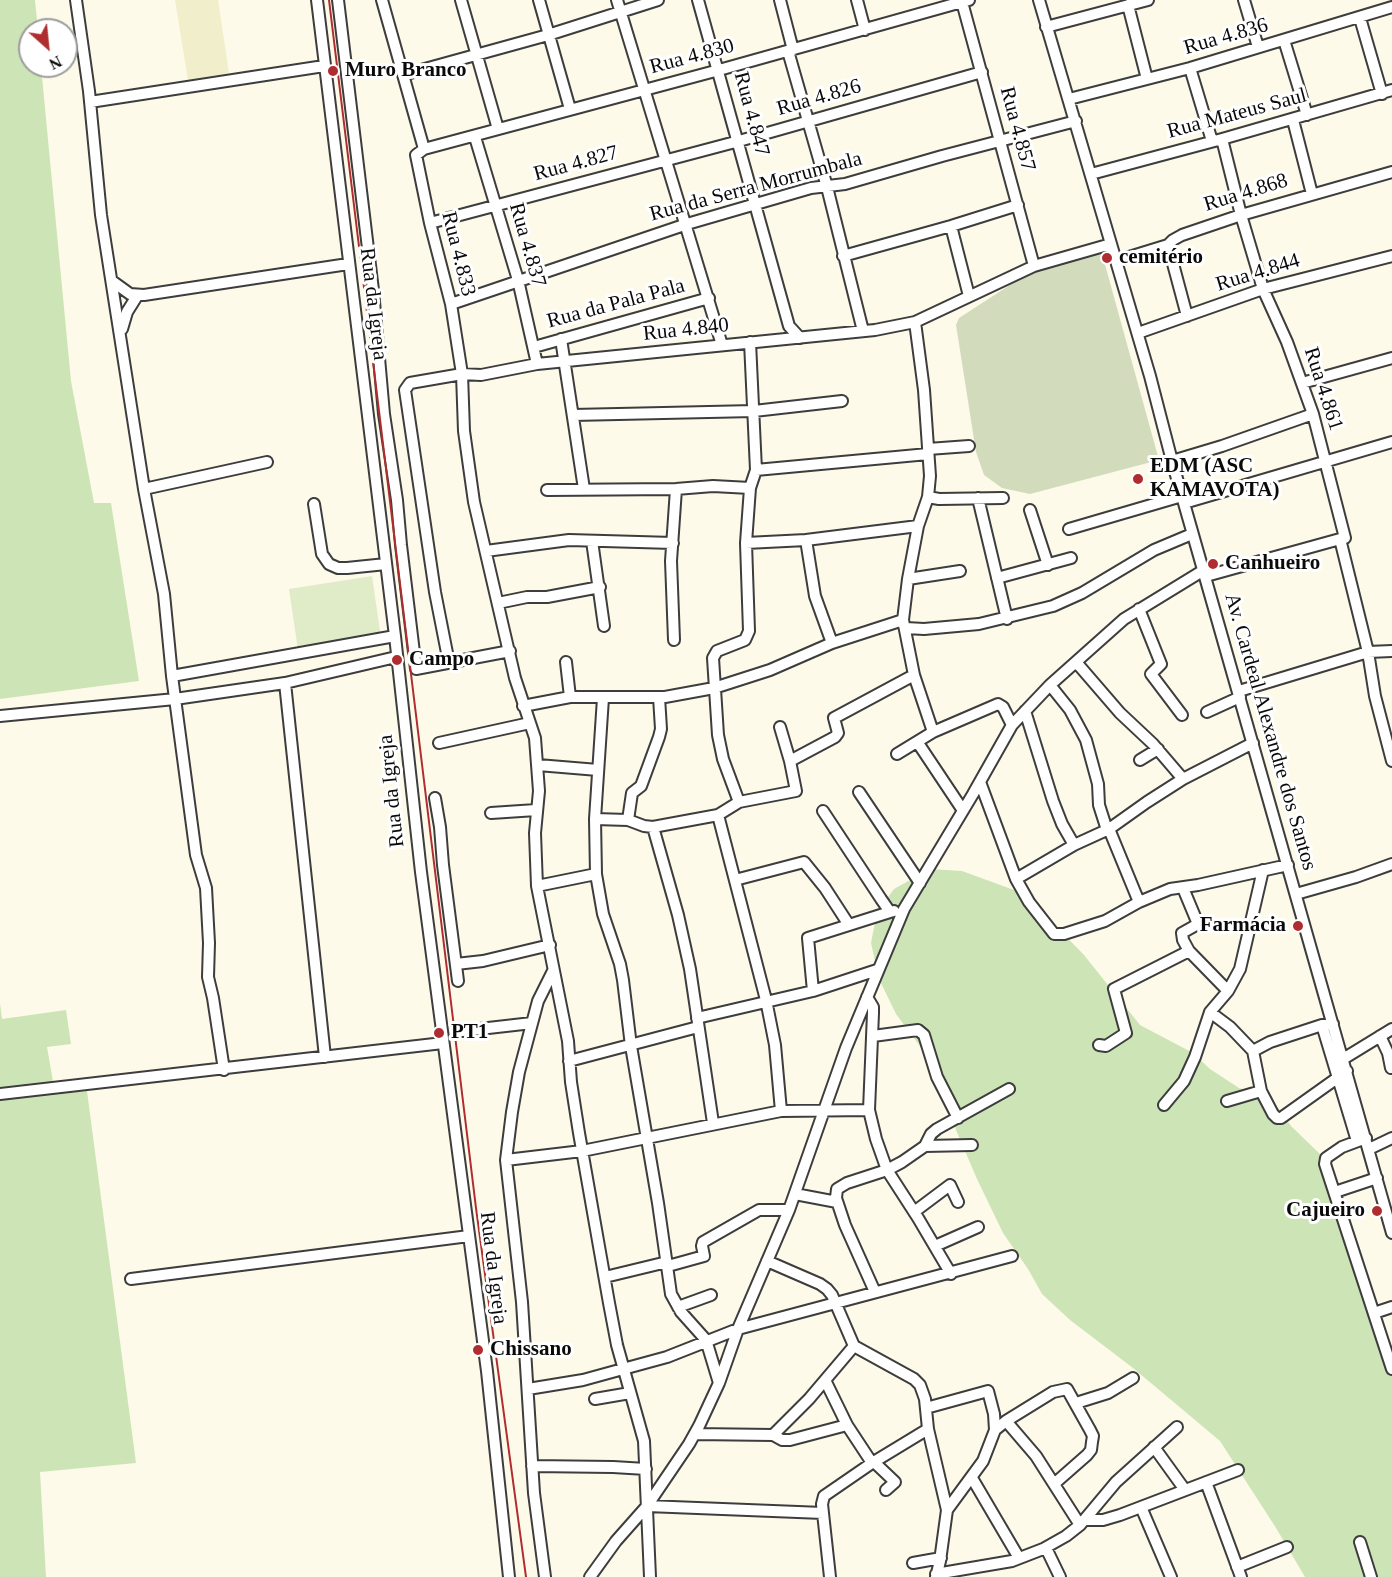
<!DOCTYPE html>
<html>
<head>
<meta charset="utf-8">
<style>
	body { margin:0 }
	#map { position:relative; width:1392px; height:1577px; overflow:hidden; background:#fefae9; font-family:"Times New Roman",serif }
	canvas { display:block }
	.north { position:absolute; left:18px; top:18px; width:60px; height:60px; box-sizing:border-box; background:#fff; border:2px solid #9d9d9d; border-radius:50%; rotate:153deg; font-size:16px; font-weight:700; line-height:24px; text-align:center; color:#0a0a0a }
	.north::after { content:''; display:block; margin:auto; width:21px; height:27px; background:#af2d31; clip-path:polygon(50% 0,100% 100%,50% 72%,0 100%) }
</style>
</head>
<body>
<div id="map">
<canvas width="1392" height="1577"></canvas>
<div class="north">N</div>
</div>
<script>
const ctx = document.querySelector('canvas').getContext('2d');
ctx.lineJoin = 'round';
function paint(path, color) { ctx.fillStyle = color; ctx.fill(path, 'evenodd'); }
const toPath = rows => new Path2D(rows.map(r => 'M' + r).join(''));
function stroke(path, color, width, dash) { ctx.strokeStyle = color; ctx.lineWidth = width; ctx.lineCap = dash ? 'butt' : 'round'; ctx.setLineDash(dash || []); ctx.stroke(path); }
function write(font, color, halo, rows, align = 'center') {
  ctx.font = font + ' "Times New Roman",serif'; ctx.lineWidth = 6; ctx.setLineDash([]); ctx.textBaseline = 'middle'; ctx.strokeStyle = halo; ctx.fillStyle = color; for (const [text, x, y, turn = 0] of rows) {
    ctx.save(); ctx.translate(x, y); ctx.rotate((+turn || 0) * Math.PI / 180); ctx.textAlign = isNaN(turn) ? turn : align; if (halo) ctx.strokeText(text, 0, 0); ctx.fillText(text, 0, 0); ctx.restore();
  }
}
const farmland = toPath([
	[175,0,218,0,229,73,188,80]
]);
const green = toPath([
	[0,0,35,0,38,30,30,30,30,66,41,66,71,381,94,503,111,503,139,681,0,699],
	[930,869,962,871,1014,890,1046,916,1084,955,1140,1025,1193,1053,1210,1069,1239,1088,1272,1100,1291,1126,1322,1156,1339,1219,1370,1281,1392,1355,1392,1577,1305,1577,1276,1528,1220,1441,1133,1368,1070,1320,1042,1294,1028,1269,1003,1233,977,1179,956,1130,940,1073,896,1014,879,979,871,943,877,912,894,889],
	[0,1003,2,1019,66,1010,71,1044,47,1047,55,1093,87,1091,136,1463,40,1472,46,1577,0,1577]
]);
const cemetery = toPath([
	[1101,250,1159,460,1030,494,1002,488,984,475,976,452,956,325,959,318,1030,272]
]);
const pitch = toPath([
	[372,576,381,638,298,650,289,589]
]);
const minor = toPath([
	[76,0,89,91,101,215,144,489,164,594,172,676,196,855,206,888,209,943,208,977,213,998,224,1070],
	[317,0,395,636,421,872,487,1371,509,1577],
	[338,0,373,290,384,414,397,500,401,545,416,669,510,651],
	[382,0,424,149],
	[461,0,498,129],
	[539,0,570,109],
	[617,0,722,345],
	[698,0,789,326,800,338],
	[780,0,793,50],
	[857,0,865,30],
	[1039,0,1150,376,1172,461,1392,1233],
	[1244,0,1258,47],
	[962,2,1034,266],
	[1128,5,1147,79],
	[1360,18,1382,94],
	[1046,27,1148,0],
	[1284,40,1307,115],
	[788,51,827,187,863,331],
	[1190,68,1212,141],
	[403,75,548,35,658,0],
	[1069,99,1190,68,1392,7],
	[90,102,324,66],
	[1293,120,1312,194],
	[475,137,518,280,537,364],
	[1222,139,1241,215,1263,289,1287,342,1313,414,1345,538,1340,539,1368,652,1375,696,1392,761],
	[1091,174,1222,139,1392,90],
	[430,223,739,141,982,72],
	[951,226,969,296],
	[1168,245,1187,316],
	[843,256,951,226,1018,205],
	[1116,261,1168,245,1173,240,1182,235,1241,215,1392,172],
	[112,281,130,294,144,295,348,264],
	[451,304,687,224,811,188,845,184,942,156,1076,121],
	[915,322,924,390,930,476,928,497,918,526,908,579,903,620,914,675,933,732],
	[122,329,127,312,137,296],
	[1138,333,1263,289,1392,256],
	[561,339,584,489],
	[750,342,756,470,750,488,746,543,749,631,745,640,717,651,713,658,718,735,723,759,739,802,718,815,766,1000,775,1045,781,1111],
	[534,347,709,298],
	[1302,383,1392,358],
	[573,415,754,411,842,401],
	[928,449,969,446],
	[1172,461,1222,446,1313,414],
	[756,470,928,454],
	[144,489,267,462],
	[547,490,676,489,713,486,750,488],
	[928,497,939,499,1003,498],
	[978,498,1007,619],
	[1184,503,1392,442],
	[314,504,322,554,329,564,338,568,347,568,386,564],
	[1030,510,1048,565],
	[1069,529,1182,496],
	[806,540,815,596,832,643],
	[592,541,604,626],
	[746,543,806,540,918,526],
	[486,551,569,540,673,543],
	[1206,576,1340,539],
	[997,578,1071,558],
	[908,579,960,571],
	[498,603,527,597,547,597,600,587],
	[1139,609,1161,664,1151,674,1182,715],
	[906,628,924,629,979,624,1053,606,1082,593,1154,550,1192,534],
	[674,640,671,561,676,489],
	[566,662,570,697],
	[1076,662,1120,713,1153,744,1183,779],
	[449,663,435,592,405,390,410,383,462,374,481,375,537,364,875,330,915,322,1034,266,1111,244],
	[172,676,395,636],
	[285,683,325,1057],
	[1050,685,1070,710,1086,740,1098,784,1099,805,1107,830],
	[1239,691,1368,652,1392,651],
	[603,698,595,819,596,874,603,914,620,964,623,980,631,1046,658,1203,671,1294,681,1312,706,1340,719,1383],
	[523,706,570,697,665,697,714,688,770,670,832,643,903,620],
	[1025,711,1053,801,1062,824,1074,845],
	[1207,712,1240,697],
	[0,716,175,699,285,683,396,657],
	[439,743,530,723],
	[918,743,962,809],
	[897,754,933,732,998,704,1003,707,1012,725],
	[1140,760,1158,749],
	[790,761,835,737,838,733,834,718,914,675],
	[538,765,598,770],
	[980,782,1016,879,1029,902,1054,934,1064,934,1105,921,1139,902,1170,889,1198,885,1288,865],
	[859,792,920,883],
	[435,798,440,827,443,865,458,981],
	[739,802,796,791,790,761,780,727],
	[823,811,881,899,890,912,894,911],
	[491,813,536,810],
	[595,819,628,820,644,826,653,827,718,815],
	[628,820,632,793,641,786,659,737,661,729,659,697],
	[653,827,678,915,690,969,713,1123],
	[1109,829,1139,902],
	[1016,879,1074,845,1109,829,1147,802,1183,779,1253,743],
	[735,880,804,862,825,888,849,925],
	[537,886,596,874],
	[1183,888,1198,924,1182,933,1183,940,1189,951,1228,991],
	[1296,894,1356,877,1392,864],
	[456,964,483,961,550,945],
	[813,991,808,938,890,912],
	[867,997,873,1007,873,1013,869,1110,876,1139,887,1170,918,1218,951,1274],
	[1210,1012,1230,1027,1253,1051,1270,1042,1322,1025,1333,1024],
	[697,1018,813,991,877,970],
	[1322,1025,1357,1141],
	[462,1031,532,1023],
	[873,1036,918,1030,924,1035,937,1077,958,1118],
	[1380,1036,1388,1053,1391,1068],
	[1099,1045,1106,1046,1126,1033,1114,989,1189,951],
	[1253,1051,1261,1091,1273,1114,1277,1118,1281,1118,1347,1071],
	[1343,1059,1392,1029],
	[569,1061,698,1027],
	[0,1094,443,1043],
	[1227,1101,1261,1091],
	[1164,1105,1184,1081,1195,1057,1210,1012,1228,991,1240,969,1263,870],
	[1366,1138,1342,1147,1326,1158,1325,1164,1392,1369],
	[925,1146,972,1145],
	[1369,1149,1392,1138],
	[506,1160,582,1151,781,1111,869,1110],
	[1335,1192,1377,1178],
	[795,1194,837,1202],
	[914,1212,950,1185,958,1202],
	[935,1246,978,1227],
	[767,1261,820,1284,827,1289,832,1295,854,1346,914,1379,920,1385,925,1399,928,1429,947,1510,940,1561,936,1577],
	[668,1266,704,1256,702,1246,703,1242,759,1210,789,1210],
	[605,1277,667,1262],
	[131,1279,469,1236],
	[875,1292,845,1225,836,1198,837,1189,847,1183,887,1170,902,1162,925,1146,931,1134,937,1129,1009,1089],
	[678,1307,711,1295],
	[1374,1313,1392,1307],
	[825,1380,847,1425,872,1463],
	[528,1389,583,1380,623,1369,667,1357,738,1329,1012,1256],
	[595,1399,630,1393],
	[1076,1403,1108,1393,1133,1378],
	[926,1408,988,1391,994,1414,995,1430],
	[1006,1421,1036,1456,1080,1525],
	[695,1434,773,1435,809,1399,854,1346],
	[773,1435,782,1440,790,1440,847,1425],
	[1154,1447,1185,1490],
	[874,1462,895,1482,886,1490],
	[532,1466,613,1467,646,1469],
	[972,1478,1019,1558],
	[1206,1482,1241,1577],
	[647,1506,823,1513],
	[1141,1507,1171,1577],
	[947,1510,983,1461,995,1430,1006,1421,1053,1392,1067,1389,1090,1430,1093,1436,1092,1442,1091,1450,1087,1455,1054,1484],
	[1085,1520,1103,1520,1120,1515,1238,1470],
	[1360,1542,1371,1577],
	[1046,1548,1060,1577],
	[913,1563,941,1558],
	[1237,1567,1287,1547],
	[936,1574,1012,1561,1043,1549,1066,1536,1080,1525,1116,1482,1177,1427],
	[545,1577,534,1493,522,1302,506,1160,512,1112,519,1072,538,1001,553,971],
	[590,1577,616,1541,647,1506,689,1444,699,1426,719,1383,738,1329,789,1210,846,1048,904,909,973,794,1012,725,1050,685,1124,619,1204,570],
	[650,1577,644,1441,617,1345,609,1303,579,1133,571,1082,568,1041,537,886,535,833,539,791,535,738,515,678,474,502,464,431,462,374,451,304,430,223,416,155,424,149,719,70,969,0],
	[830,1577,822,1504,824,1496,872,1463,928,1429]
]);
const rail = toPath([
	[329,0,476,1208,526,1577]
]);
const markers = [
	[333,71,6,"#af2d31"],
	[1107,258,6,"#af2d31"],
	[1138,479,6,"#af2d31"],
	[1213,564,6,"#af2d31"],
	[397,660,6,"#af2d31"],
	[1298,926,6,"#af2d31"],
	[439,1033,6,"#af2d31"],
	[1377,1211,6,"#af2d31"],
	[478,1350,6,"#af2d31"]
];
const streetNames = [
	["Rua 4.836",1226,37,-16],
	["Rua 4.830",692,57,-15],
	["Rua 4.826",819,98,-16],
	["Rua 4.847",751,114,75],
	["Rua Mateus Saul",1237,114,-15],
	["Rua 4.857",1017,129,75],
	["Rua 4.827",576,164,-15],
	["Rua da Serra Morrumbala",756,187,-15],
	["Rua 4.868",1246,193,-17],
	["Rua 4.837",527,245,74],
	["Rua 4.833",458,254,76],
	["Rua 4.844",1258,273,-17],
	["Rua da Igreja",373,304,83],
	["Rua da Pala Pala",616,304,-15],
	["Rua 4.840",686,330,-6],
	["Rua 4.861",1323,389,72],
	["Av. Cardeal Alexandre dos Santos",1270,732,74],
	["Rua da Igreja",392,791,-96],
	["Rua da Igreja",493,1268,83]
];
const poiNames = [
	["Muro Branco",345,71],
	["cemitério",1119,258],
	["EDM (ASC",1150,467],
	["KAMAVOTA)",1150,491],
	["Canhueiro",1225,564],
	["Campo",409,660],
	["Farmácia",1286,926,"right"],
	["PT1",451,1033],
	["Cajueiro",1365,1211,"right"],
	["Chissano",490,1350]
];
paint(farmland, '#f1eecb');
paint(green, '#cde5b6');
paint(cemetery, '#d2dcbd');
paint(pitch, '#dfecc7');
stroke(minor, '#3d3d3d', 14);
stroke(minor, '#fff', 10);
stroke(rail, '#af2d31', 2);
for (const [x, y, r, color] of markers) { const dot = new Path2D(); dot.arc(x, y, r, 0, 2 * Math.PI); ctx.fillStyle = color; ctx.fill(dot); stroke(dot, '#fff', 2); }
write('21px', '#0a0a0a', '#fff', streetNames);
write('bold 21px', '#0a0a0a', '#fff', poiNames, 'left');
</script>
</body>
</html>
